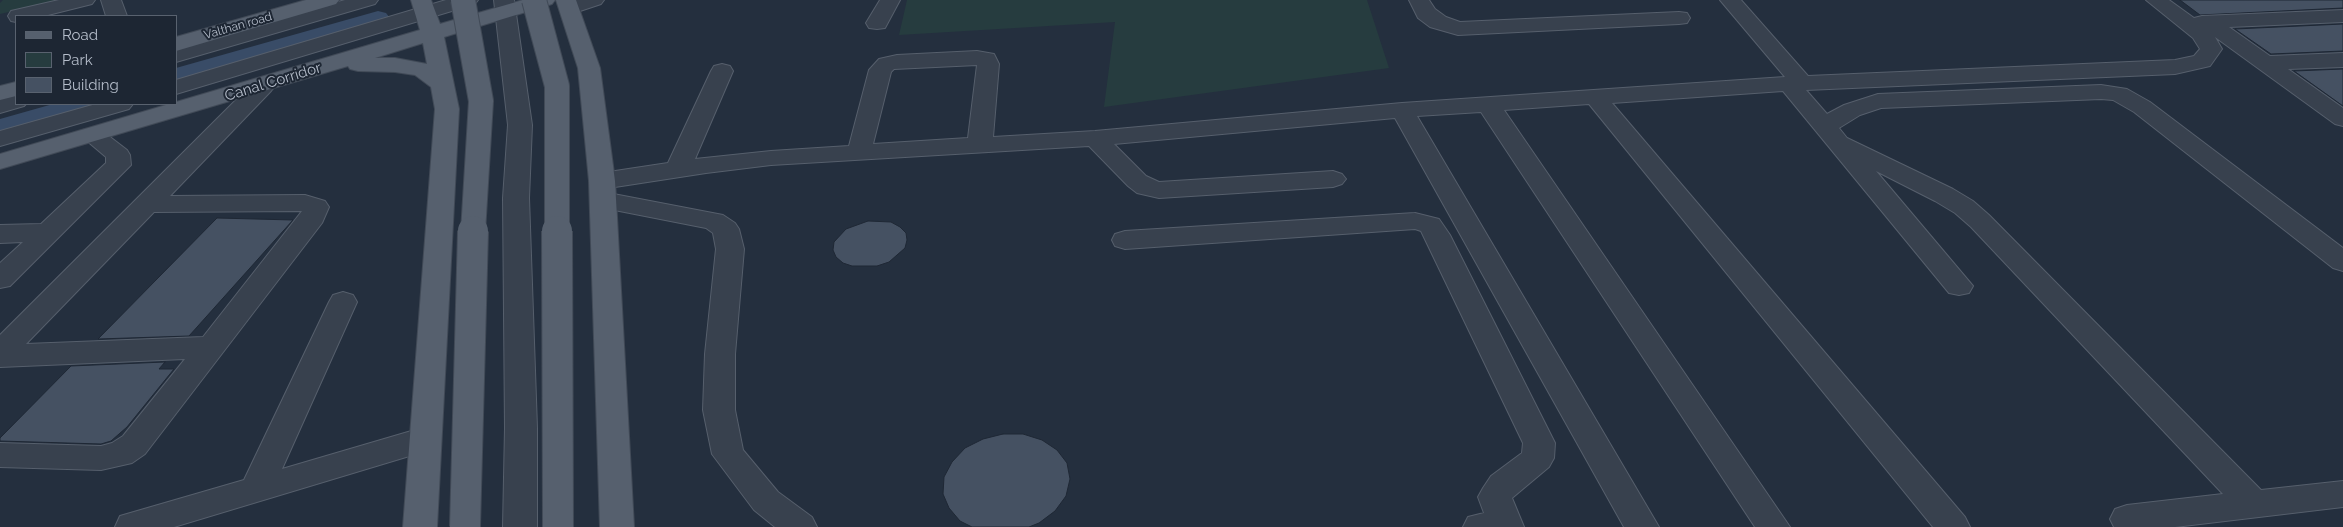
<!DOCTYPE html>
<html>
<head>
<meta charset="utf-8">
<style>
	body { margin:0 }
	#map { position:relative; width:2343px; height:527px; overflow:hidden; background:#242f3e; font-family:Raleway,sans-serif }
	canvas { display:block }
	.legend { position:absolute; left:15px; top:15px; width:162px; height:90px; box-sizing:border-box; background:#1d2633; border:1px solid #59626f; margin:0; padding:6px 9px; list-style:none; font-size:15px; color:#b4bcc9 }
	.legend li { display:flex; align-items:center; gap:10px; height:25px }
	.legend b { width:25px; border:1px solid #59626f }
</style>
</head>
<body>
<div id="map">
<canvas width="2343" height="527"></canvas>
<ul class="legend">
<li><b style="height:6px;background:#56606e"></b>Road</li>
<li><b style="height:14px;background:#263c3f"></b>Park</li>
<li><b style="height:14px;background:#455162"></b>Building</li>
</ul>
</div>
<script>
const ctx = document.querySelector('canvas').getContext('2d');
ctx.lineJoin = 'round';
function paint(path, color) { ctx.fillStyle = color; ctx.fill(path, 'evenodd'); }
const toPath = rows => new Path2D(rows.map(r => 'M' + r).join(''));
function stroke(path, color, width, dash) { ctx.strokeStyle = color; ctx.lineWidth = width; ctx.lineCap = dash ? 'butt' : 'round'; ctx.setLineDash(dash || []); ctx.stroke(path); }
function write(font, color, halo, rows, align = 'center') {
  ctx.font = font + ' Raleway,sans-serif'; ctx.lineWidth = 4; ctx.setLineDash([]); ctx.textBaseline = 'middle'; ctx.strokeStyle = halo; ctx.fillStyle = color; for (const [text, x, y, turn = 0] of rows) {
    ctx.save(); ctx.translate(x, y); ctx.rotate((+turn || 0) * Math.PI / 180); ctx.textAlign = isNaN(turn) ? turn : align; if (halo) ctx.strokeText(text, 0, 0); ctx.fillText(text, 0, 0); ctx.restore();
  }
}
const green = toPath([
	[3,0,60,0,0,14,0,3],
	[907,0,1367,0,1389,68,1104,107,1115,22,899,35]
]);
const canal = toPath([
	[378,11,386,13,390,18,386,23,176,83,176,68,378,11],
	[53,104,93,104,89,109,0,135,0,119,53,104]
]);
const building = toPath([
	[2180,0,2343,0,2343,8,2200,15,2180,0],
	[2343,24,2343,51,2271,54,2235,29,2343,24],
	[2343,69,2343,106,2294,71,2343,69],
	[217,218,293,220,189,336,98,339,217,218],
	[868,221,891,222,900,227,906,233,907,240,905,248,889,262,877,266,852,266,843,263,836,257,833,250,834,242,846,229,868,221],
	[165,362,159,369,174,369,127,427,111,441,101,444,0,441,0,438,71,366,165,362],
	[1003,434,1023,434,1042,440,1057,450,1067,463,1070,479,1066,496,1055,511,1039,523,1029,527,972,527,960,521,949,508,943,494,944,477,952,462,965,448,983,439,1003,434]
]);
const minor = toPath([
	[59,0,95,0,92,4,44,16,16,16,16,22,11,21,8,16,11,11,59,0],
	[101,0,121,0,127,16,106,16,101,0],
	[345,0,378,0,375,4,176,62,176,48,345,0],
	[446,0,478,0,475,4,176,94,176,80,446,0],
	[494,0,514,0,532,125,529,198,537,428,537,527,503,527,505,428,503,198,508,125,494,0],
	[573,0,604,0,601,4,577,12,570,14,563,12,559,8,563,4,573,0],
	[880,0,900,0,885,28,877,29,869,28,866,23,880,0],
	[1409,0,1429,0,1435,9,1446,17,1460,22,1679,12,1687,13,1690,18,1687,23,1679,24,1458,35,1430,27,1418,18,1409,0],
	[1720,0,1741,0,1808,76,2175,60,2194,56,2200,49,2193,38,2146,0,2169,0,2194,18,2202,16,2343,10,2343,22,2229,27,2270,56,2343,53,2343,67,2288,69,2343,108,2343,126,2335,124,2215,37,2222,49,2210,66,2175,74,1806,90,1827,114,1844,105,1878,94,2101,85,2127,89,2150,102,2343,248,2343,271,2333,268,2134,112,2113,100,2101,99,1881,108,1860,115,1839,128,1847,138,1953,189,1973,201,1989,215,2261,490,2343,481,2343,507,2175,527,2114,527,2110,519,2115,509,2127,505,2223,494,1971,227,1955,213,1935,201,1876,171,1973,286,1969,293,1959,295,1949,293,1783,91,1612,103,1965,517,1970,527,1933,527,1589,104,1504,110,1790,527,1755,527,1481,112,1417,116,1659,527,1624,527,1395,118,1114,144,1146,176,1159,182,1333,171,1342,174,1346,179,1342,184,1333,187,1159,198,1137,193,1128,186,1089,146,771,165,706,173,602,189,593,186,589,181,593,176,602,173,668,163,711,71,714,66,722,64,730,66,733,71,695,159,771,151,849,146,869,70,879,59,897,55,977,51,994,54,999,64,993,137,1095,131,1402,103,1785,77,1720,0],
	[977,65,968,138,873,144,891,72,894,69,977,65],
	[263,79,271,81,275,86,271,91,170,196,305,195,325,201,329,207,322,223,145,454,132,463,101,470,0,467,0,443,101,446,112,443,123,436,185,359,0,367,0,335,255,81,263,79],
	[302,211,203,337,26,344,154,212,302,211],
	[16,94,16,104,26,104,24,106,0,113,0,98,16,94],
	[96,104,133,104,129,109,0,146,0,131,96,104],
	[92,128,101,130,127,150,130,155,131,165,10,286,0,288,0,263,23,242,0,243,0,225,41,224,106,163,106,157,80,135,83,130,92,128],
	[603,192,723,215,735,223,739,229,744,249,735,354,735,410,743,450,778,492,812,517,817,527,775,527,754,510,712,454,703,410,705,354,716,249,713,233,706,228,594,206,590,200,594,194,603,192],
	[1415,213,1439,219,1450,235,1555,443,1554,458,1549,467,1512,498,1524,527,1463,527,1468,517,1484,513,1478,497,1483,488,1491,476,1522,453,1523,443,1421,231,1415,229,1125,249,1115,246,1112,240,1115,234,1125,231,1415,213],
	[343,292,353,295,357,302,282,469,425,427,436,430,441,439,436,448,174,527,115,527,120,516,244,480,329,302,333,295,343,292]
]);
const major = toPath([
	[306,0,339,0,336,4,176,51,176,37,306,0],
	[411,0,431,0,440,24,523,0,555,0,552,4,444,37,459,109,437,527,403,527,435,109,431,87,415,75,395,72,358,71,350,69,348,66,0,169,0,154,420,30,411,0],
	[423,43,427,64,395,58,375,58,423,43],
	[556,0,576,0,600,68,615,181,634,527,600,527,589,181,578,68,556,0],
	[16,82,16,96,0,100,0,86,16,82]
]);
const majorBridgeFar1 = toPath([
	[463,0,481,101,473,232],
	[534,0,557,86,557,232]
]);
const majorBridge = toPath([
	[557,231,558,527],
	[465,527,473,231]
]);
const farStreetnames = [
	["Valthan road",238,26,-16]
];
const streetNames = [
	["Canal Corridor",273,82,-17]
];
paint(green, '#263c3f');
paint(canal, '#394c67');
paint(building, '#455162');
stroke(building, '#1f2835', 1);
stroke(minor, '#565f6c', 2);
stroke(major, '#414a57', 2);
paint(minor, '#38414e');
paint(major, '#56606e');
stroke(majorBridgeFar1, '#414a57', 26, []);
stroke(majorBridge, '#414a57', 32, []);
stroke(majorBridgeFar1, '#56606e', 24);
stroke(majorBridge, '#56606e', 30);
write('12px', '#b4bcc9', '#1d2633', farStreetnames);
write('15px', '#b4bcc9', '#1d2633', streetNames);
</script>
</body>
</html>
